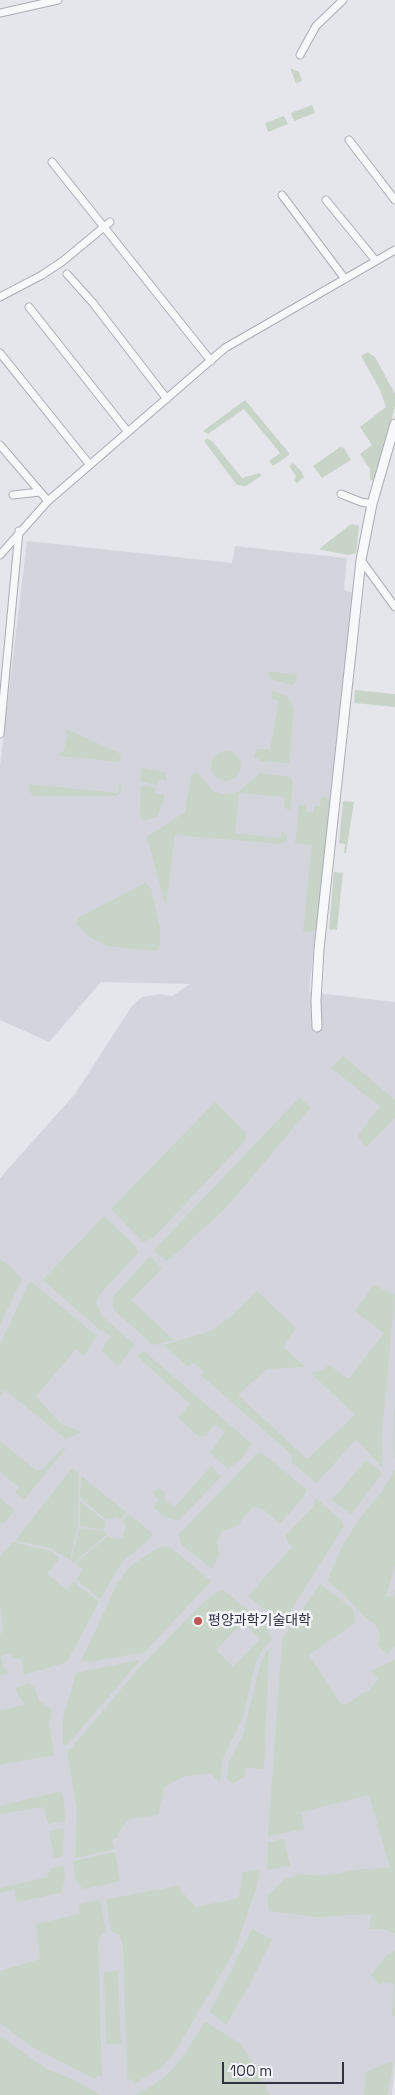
<!DOCTYPE html>
<html>
<head>
<meta charset="utf-8">
<style>
	body { margin:0 }
	#map { position:relative; width:395px; height:2095px; overflow:hidden; background:#e5e6eb; font-family:"Space Grotesk",sans-serif }
	canvas { display:block }
	.scale { position:absolute; left:222px; top:2062px; width:122px; height:22px; box-sizing:border-box; border:2px solid #2e3242; border-top:0; padding-left:6px; font-size:15px; line-height:18px; white-space:nowrap; color:#2e3242; -webkit-text-stroke:4px #f4f5f8; paint-order:stroke }
</style>
</head>
<body>
<div id="map">
<canvas width="395" height="2095"></canvas>
<div class="scale">100 m</div>
</div>
<script>
const ctx = document.querySelector('canvas').getContext('2d');
ctx.lineJoin = 'round';
function paint(path, color) { ctx.fillStyle = color; ctx.fill(path, 'evenodd'); }
const toPath = rows => new Path2D(rows.map(r => 'M' + r).join(''));
function stroke(path, color, width, dash) { ctx.strokeStyle = color; ctx.lineWidth = width; ctx.lineCap = dash ? 'butt' : 'round'; ctx.setLineDash(dash || []); ctx.stroke(path); }
function write(font, color, halo, rows, align = 'center') {
  ctx.font = font + ' "Space Grotesk","Noto Sans KR",sans-serif'; ctx.lineWidth = 5; ctx.setLineDash([]); ctx.textBaseline = 'middle'; ctx.strokeStyle = halo; ctx.fillStyle = color; for (const [text, x, y, turn = 0] of rows) {
    ctx.save(); ctx.translate(x, y); ctx.rotate((+turn || 0) * Math.PI / 180); ctx.textAlign = isNaN(turn) ? turn : align; if (halo) ctx.strokeText(text, 0, 0); ctx.fillText(text, 0, 0); ctx.restore();
  }
}
const built = toPath([
	[27,541,232,563,235,546,347,558,344,590,353,593,309,992,395,1002,395,2063,392,2095,0,2095,0,1178,75,1094,132,1006,142,997,160,994,172,996,190,984,101,982,49,1042,0,1020,0,766]
]);
const green = toPath([
	[290,68,299,72,302,81,296,83],
	[312,105,315,113,294,121,291,113],
	[284,116,288,124,268,132,265,123],
	[368,352,375,357,395,394,395,406,376,481,370,480,370,469,360,454,372,445,360,427,386,407,379,388,361,356],
	[245,400,289,453,289,455,273,466,269,461,280,453,244,409,208,434,203,431],
	[207,438,213,442,242,478,260,473,261,476,246,486,237,485,204,441],
	[340,447,344,448,351,460,322,478,313,466],
	[293,463,301,471,304,477,297,483,294,480,296,476,289,466],
	[351,524,359,526,356,553,349,555,321,550,319,549],
	[269,671,297,675,296,681,293,685,288,684,270,679],
	[355,690,395,694,395,707,354,703],
	[273,691,288,697,294,708,289,763,260,761,254,756,257,749,270,749,279,701,271,698],
	[67,729,121,754,120,762,59,756,60,752,63,752,68,735,65,734],
	'211 766a15 15 0 1 1 30 0a15 15 0 1 1-30 0Z',
	[142,768,165,772,167,781,158,779,157,785,141,782],
	[194,772,198,773,213,791,224,794,238,792,260,773,291,777,293,784,290,810,284,808,285,797,239,793,235,833,281,838,282,831,287,835,287,841,280,844,175,835,166,907,147,837,185,812,191,776],
	[119,783,122,783,121,793,116,796,36,796,32,795,29,789,29,784,118,793],
	[141,785,156,788,155,793,165,795,158,816,147,820,143,820,140,816],
	[321,797,326,797,330,803,318,927,311,932,303,931,312,845,295,843,299,805,306,805,306,812,313,813,314,806,320,806],
	[343,801,354,802,346,853,344,853,345,844,339,843],
	[334,872,343,873,337,930,329,929],
	[145,883,151,888,160,928,160,946,156,951,107,946,91,938,77,925,78,918],
	[343,1056,395,1100,395,1118,366,1147,358,1136,380,1106,331,1068],
	[299,1098,311,1107,226,1208,170,1259,166,1261,158,1255,154,1250],
	[215,1102,246,1133,245,1141,153,1238,143,1242,111,1209],
	[104,1216,136,1247,138,1253,100,1294,96,1302,101,1315,135,1345,118,1366,101,1350,111,1336,103,1330,101,1331,43,1280],
	[150,1256,162,1269,131,1300,174,1340,153,1345,114,1310,112,1298],
	[0,1259,9,1265,22,1279,0,1325],
	[30,1281,97,1336,84,1356,76,1349,38,1394,37,1398,61,1424,82,1432,66,1439,5,1390,0,1396,0,1344],
	[374,1285,395,1295,382,1433,383,1468,356,1439,317,1483,291,1462,292,1455,202,1376,204,1371,194,1363,187,1366,163,1345,208,1332,228,1319,257,1291,296,1328,283,1347,305,1367,267,1369,238,1395,307,1459,355,1415,311,1373,323,1370,329,1365,349,1379,384,1333,355,1311],
	[144,1351,251,1443,248,1451,239,1461,228,1469,210,1453,225,1432,214,1424,206,1436,198,1436,178,1418,190,1404,137,1356],
	[395,1387,395,1458,393,1452],
	[0,1441,36,1470,42,1470,63,1447,66,1448,24,1500,15,1492,19,1487,0,1472],
	[261,1452,307,1490,304,1496,280,1524,263,1509,253,1507,244,1516,239,1525,223,1531,217,1540,219,1555,212,1569,181,1544,179,1534,256,1455],
	[366,1460,380,1471,381,1475,351,1514,332,1500],
	[211,1466,221,1477,178,1521,164,1517,154,1507,159,1499,152,1493,159,1487,165,1493,164,1497,169,1503,176,1506],
	[72,1468,79,1474,78,1524,70,1560,51,1548,15,1541],
	[395,1470,395,1565,386,1596,393,1597,395,1589,395,1647,387,1654,378,1645,380,1633,374,1623,366,1618,342,1593,327,1581,341,1549,359,1519,380,1494],
	[81,1476,126,1512,121,1519,117,1517,106,1520,80,1497],
	[0,1498,15,1510,4,1523,0,1524],
	[316,1498,342,1521,344,1526,286,1618,279,1621,248,1596,292,1547,286,1540,286,1535,312,1508],
	[80,1501,106,1522,104,1530,80,1526],
	[129,1514,153,1534,149,1540,122,1562,100,1599,76,1579,83,1570,75,1564,108,1536,114,1539,123,1537,126,1525,122,1521],
	[80,1528,104,1531,107,1534,74,1563,71,1561],
	[13,1542,51,1551,60,1558,47,1574,67,1590,74,1582,99,1602,67,1662,24,1675,21,1658,13,1659,11,1653,1,1656,4,1669,7,1668,8,1674,0,1676,0,1635,3,1630,0,1602,0,1556],
	[170,1547,211,1581,145,1652,91,1662,81,1661,118,1582,130,1566,158,1548],
	[320,1584,352,1608,354,1615,355,1623,309,1655,340,1703,346,1705,362,1693,369,1691,378,1679,371,1671,395,1660,395,1933,382,1929,369,1929,371,1914,316,1917,269,1911,267,1896,285,1879,300,1874,322,1876,362,1869,390,1868,369,1795,298,1813,302,1814,304,1829,268,1836,282,1639],
	[223,1590,260,1620,250,1629,242,1623,216,1650,233,1667,260,1639,251,1630,261,1620,268,1629,271,1641,264,1647,255,1664,243,1716,222,1761,220,1782,210,1773,183,1777,164,1787,158,1815,130,1819,120,1829,117,1838,112,1840,114,1849,75,1858,77,1808,67,1753,140,1667,202,1604,215,1593],
	[269,1648,264,1769,246,1768,245,1776,232,1784,227,1778,229,1761,243,1735,261,1662],
	[140,1660,67,1745,63,1745,63,1719,76,1673],
	[28,1683,35,1688,39,1701,52,1709,49,1724,54,1755,0,1765,0,1710,26,1705,18,1695,16,1688],
	[61,1791,64,1800,65,1821,48,1824,44,1807,0,1814,0,1806],
	[64,1828,63,1856,54,1858,49,1831],
	[284,1839,290,1866,267,1870,268,1842],
	[115,1852,120,1881,85,1889,81,1887,75,1879,73,1861],
	[64,1866,65,1881,61,1893,17,1902,14,1890,0,1893,0,1888,48,1877,49,1869],
	[255,1870,259,1871,256,1889,234,1952,173,2055,161,2068,134,2084,132,2079,127,2080,123,1945,119,1934,111,1931,106,1899,178,1886,195,1907,236,1899,239,1896,243,1872],
	[100,1900,106,1932,99,1937,98,1942,102,2077,99,2075,95,2079,29,2045,0,2023,0,1971,40,1959,36,1924,80,1914,79,1904],
	[252,1929,272,1939,250,1984,226,2025,210,2012],
	[395,1951,395,2016,392,2016,394,1983,378,1984,371,1975,386,1956],
	[118,1971,121,2044,106,2044,104,1972],
	[205,2022,240,2043,260,2075,269,2095,134,2095,152,2086,168,2074,183,2056],
	[0,2036,48,2070,78,2081,100,2095,0,2095],
	[392,2061,393,2067,387,2095,364,2095,366,2072]
]);
const minor = toPath([
	[0,13,58,0],
	[300,55,316,26,343,0],
	[349,140,395,200],
	[52,162,211,361],
	[282,195,345,279],
	[326,200,376,261],
	[67,274,93,303,167,399],
	[0,297,42,275,63,261,110,222],
	[29,307,128,432],
	[0,353,90,465],
	[0,445,48,501],
	[341,494,361,502,372,504],
	[13,495,40,492],
	[0,555,48,501,225,348,395,250],
	[361,560,395,607],
	[0,734,19,531]
]);
const tertiary = toPath([
	[317,1027,316,1001,319,949,361,560,372,504,395,424]
]);
const markers = [
	[198,1621,5,"#c35758"]
];
const poiNames = [
	["평양과학기술대학",208,1621]
];
paint(built, '#d3d5dd');
paint(green, '#c8d4c7');
stroke(minor, '#aaacb5', 9);
stroke(tertiary, '#aaacb5', 11);
stroke(minor, '#f7f8fa', 7);
stroke(tertiary, '#f7f8fa', 9);
for (const [x, y, r, color] of markers) { const dot = new Path2D(); dot.arc(x, y, r, 0, 2 * Math.PI); ctx.fillStyle = color; ctx.fill(dot); stroke(dot, '#f4f5f8', 2); }
write('14px', '#2e3242', '#f4f5f8', poiNames, 'left');
</script>
</body>
</html>
